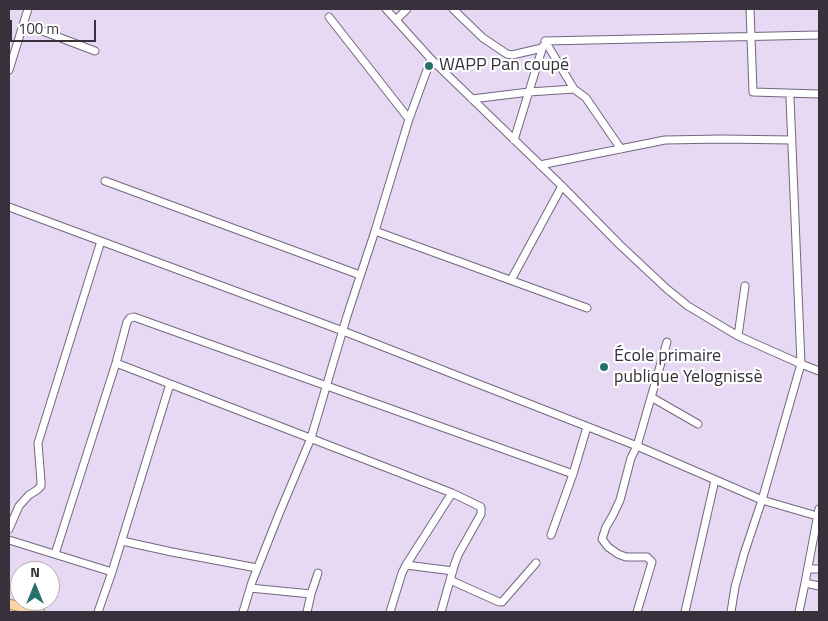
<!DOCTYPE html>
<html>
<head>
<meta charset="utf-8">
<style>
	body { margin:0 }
	#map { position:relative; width:828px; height:621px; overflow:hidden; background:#e7d9f4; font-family:"Titillium Web",sans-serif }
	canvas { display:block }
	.frame { position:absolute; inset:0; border:10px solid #36313b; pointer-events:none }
	.north { position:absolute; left:10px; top:561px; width:50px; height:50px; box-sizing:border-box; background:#fff; border:1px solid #afadb1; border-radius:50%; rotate:0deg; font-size:14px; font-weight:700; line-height:20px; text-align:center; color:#36313b }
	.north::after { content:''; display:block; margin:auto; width:18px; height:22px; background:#27706c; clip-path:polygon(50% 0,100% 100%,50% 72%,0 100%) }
	.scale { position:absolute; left:10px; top:20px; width:86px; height:22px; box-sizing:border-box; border:2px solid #36313b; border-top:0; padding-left:6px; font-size:15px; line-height:18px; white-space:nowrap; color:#36313b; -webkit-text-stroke:4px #fff; paint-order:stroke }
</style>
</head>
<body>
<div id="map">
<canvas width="828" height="621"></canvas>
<div class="frame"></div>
<div class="north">N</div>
<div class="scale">100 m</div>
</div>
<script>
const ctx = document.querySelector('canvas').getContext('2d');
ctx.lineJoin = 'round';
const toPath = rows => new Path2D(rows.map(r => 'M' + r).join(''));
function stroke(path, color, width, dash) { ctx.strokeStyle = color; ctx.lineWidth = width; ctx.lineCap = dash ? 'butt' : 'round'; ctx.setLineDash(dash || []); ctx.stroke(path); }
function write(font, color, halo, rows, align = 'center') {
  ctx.font = font + ' "Titillium Web",sans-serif'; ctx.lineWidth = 4.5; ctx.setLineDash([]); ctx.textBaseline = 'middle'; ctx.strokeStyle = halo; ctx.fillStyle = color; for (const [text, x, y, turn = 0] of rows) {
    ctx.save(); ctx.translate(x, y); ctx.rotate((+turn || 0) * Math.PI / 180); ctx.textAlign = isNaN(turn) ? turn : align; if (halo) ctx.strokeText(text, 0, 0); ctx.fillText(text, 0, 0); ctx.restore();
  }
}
const minor = toPath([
	[386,9,431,59,562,186,620,245,667,289,688,306,738,336,801,364,819,371],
	[453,9,483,38,507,54,512,55,542,48],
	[750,9,753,92,819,94],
	[329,17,409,119],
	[396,20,407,9],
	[24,24,95,51],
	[545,41,819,35],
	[545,41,574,89,586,98,621,149],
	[9,70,28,9],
	[472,99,529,92,574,89],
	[514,140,543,46],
	[540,165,665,140,722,139,792,140],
	[105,181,360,275],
	[9,207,343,331,637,446,762,500,817,516],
	[375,231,587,308],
	[511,280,562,186],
	[738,336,745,286],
	[116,363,452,493,481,507,481,514,458,555,454,566,441,612],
	[651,397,698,424],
	[9,529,19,506,29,495,37,490,41,486,41,481,38,443,101,241],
	[551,535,573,474,587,427],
	[9,540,112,572],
	[122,541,172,552,257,568],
	[55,554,116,363,127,322,130,318,134,317,573,474],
	[406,565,453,571],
	[808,569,819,569],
	[450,580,499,602,502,602,536,563],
	[805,583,819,586],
	[250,588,311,594,307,612],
	[311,594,318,573],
	[98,612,112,572,170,384],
	[243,612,252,582,279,514,311,438,347,316,375,231,409,119,431,59],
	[390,612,402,573,406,565,452,493],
	[637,612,652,562,647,557,626,557,618,554,608,547,602,539,606,527,613,515,620,500,631,458,637,446,667,342],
	[685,612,715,480],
	[731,612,735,587,744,554,762,500,801,364,790,98],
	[799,612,805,583,819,509]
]);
const major = toPath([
	[9,604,40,612]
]);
const markers = [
	[429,66,5,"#27706c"],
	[604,367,5,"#27706c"]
];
const poiNames = [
	["WAPP Pan coupé",439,66],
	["École primaire",614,357],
	["publique Yelognissè",614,378]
];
stroke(minor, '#72667d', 9);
stroke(major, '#b68958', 11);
stroke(minor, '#fff', 7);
stroke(major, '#fdd4a4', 9);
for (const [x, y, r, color] of markers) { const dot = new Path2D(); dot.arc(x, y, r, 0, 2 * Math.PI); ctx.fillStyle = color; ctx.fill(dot); stroke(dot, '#fff', 2); }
write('18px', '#36313b', '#fff', poiNames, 'left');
</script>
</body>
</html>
